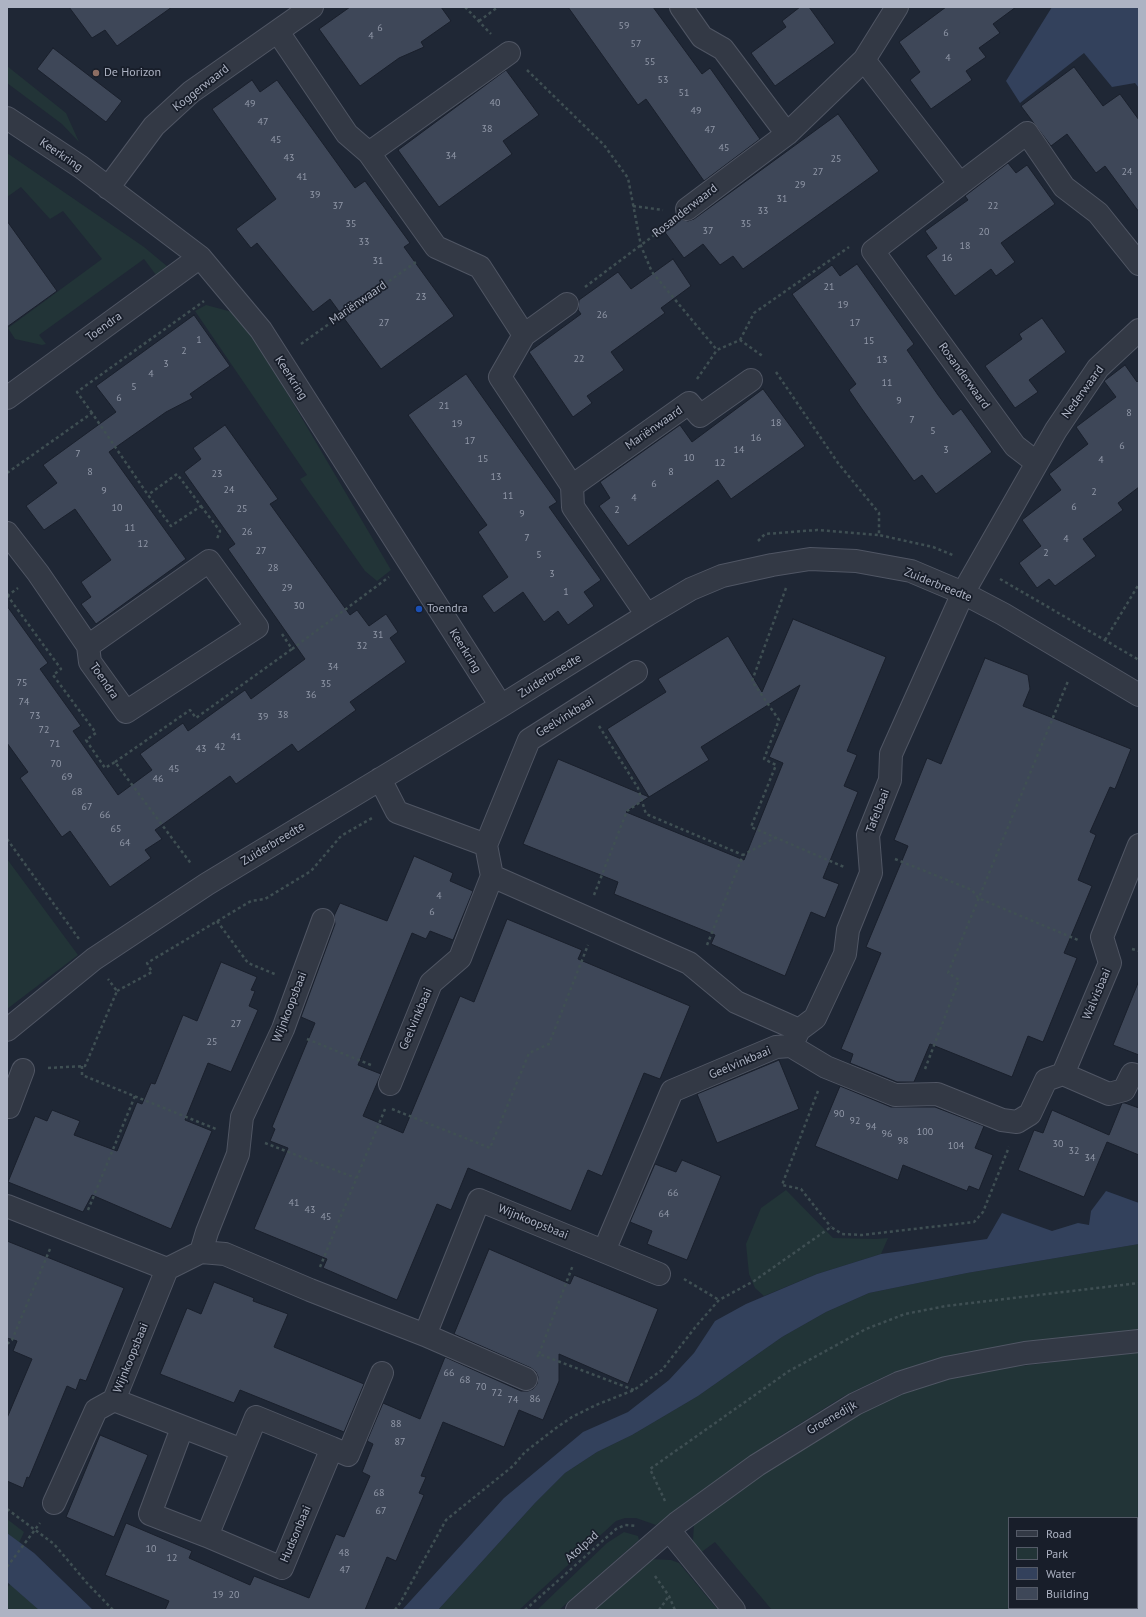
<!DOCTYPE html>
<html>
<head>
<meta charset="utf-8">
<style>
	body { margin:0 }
	#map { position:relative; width:1146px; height:1617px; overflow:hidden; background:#1f2735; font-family:"PT Sans",sans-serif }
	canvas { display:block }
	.frame { position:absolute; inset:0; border:8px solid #adb3c3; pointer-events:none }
	.legend { position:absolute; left:1008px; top:1517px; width:130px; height:92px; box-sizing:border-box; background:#181e2a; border:1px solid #545a67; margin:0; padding:5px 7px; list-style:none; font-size:12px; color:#adb3c3 }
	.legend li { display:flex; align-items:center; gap:8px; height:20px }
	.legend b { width:20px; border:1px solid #545a67 }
</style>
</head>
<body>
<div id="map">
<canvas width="1146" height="1617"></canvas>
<div class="frame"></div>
<ul class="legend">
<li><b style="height:5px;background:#333945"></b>Road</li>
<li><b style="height:11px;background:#223437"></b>Park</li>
<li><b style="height:11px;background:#33415c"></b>Water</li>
<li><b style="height:11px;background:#3e4758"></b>Building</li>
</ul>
</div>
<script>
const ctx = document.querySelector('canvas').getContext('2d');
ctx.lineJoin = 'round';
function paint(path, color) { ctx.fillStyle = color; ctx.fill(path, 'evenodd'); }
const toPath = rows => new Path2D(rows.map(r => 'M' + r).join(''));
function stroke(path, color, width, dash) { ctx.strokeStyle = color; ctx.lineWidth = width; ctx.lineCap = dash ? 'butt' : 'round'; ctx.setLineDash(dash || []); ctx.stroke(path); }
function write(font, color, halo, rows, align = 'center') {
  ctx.font = font + ' "PT Sans",sans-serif'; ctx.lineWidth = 3.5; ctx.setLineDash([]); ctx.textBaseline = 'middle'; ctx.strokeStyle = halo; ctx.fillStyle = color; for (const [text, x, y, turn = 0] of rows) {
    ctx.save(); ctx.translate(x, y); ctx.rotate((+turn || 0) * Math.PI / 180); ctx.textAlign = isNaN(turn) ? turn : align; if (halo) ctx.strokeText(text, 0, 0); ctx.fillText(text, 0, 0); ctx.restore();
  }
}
const green = toPath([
	[7,66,66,113,79,142,62,124,7,83],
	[7,153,144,247,168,267,156,275,144,259,39,335,46,344,42,345,15,339,8,328,102,259,63,211,50,219,21,187,7,197],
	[206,305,236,313,253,335,391,570,377,581,365,571,300,479,307,475,195,311],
	[7,859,78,955,7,1009],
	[786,1190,833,1238,876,1239,888,1238,881,1254,817,1274,764,1296,755,1288,749,1274,746,1244,761,1208],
	[1139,1244,1139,1330,1006,1346,938,1359,886,1376,844,1396,777,1438,656,1525,636,1518,625,1518,616,1521,519,1610,438,1610,535,1503,565,1473,597,1452,632,1435,698,1396,782,1337,826,1312,869,1293,967,1273],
	[1139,1351,1139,1610,772,1610,715,1542,699,1554,694,1547,693,1540,694,1524,743,1487,795,1452,871,1406,906,1391,942,1380,982,1371],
	[1009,1518,1137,1518,1137,1608,1009,1608],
	[7,1519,24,1532,19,1543,7,1533],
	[624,1532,638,1536,639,1540,559,1610,537,1610,607,1543],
	[648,1559,671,1560,679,1563,718,1610,591,1610],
	[10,1584,34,1605,39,1610,7,1610,7,1588]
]);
const water = toPath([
	[1052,7,1139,7,1139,88,1135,83,1112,87,1084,53,1020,103,1006,81],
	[1106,1191,1139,1203,1139,1244,967,1273,869,1293,826,1312,782,1337,698,1396,632,1435,597,1452,565,1473,535,1503,438,1610,402,1610,504,1498,583,1432,628,1412,669,1380,694,1353,715,1321,746,1304,817,1274,881,1254,987,1239,1002,1213,1052,1231,1078,1223,1089,1225,1091,1211],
	[7,1533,34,1553,93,1610,39,1610,7,1582]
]);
const building = toPath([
	[69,7,172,7,117,46,105,30,92,38,69,7],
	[350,7,441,7,451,21,421,42,424,47,399,58,360,86,319,29,350,7],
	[568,7,653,7,702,74,710,68,760,139,704,181,646,99,638,105,568,7],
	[800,7,809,7,835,43,775,86,751,53,786,27,782,21,800,7],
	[946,7,1016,7,993,24,1000,33,979,48,986,57,966,71,972,80,931,109,910,80,920,72,899,42,946,7],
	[53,48,122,101,106,122,37,69,53,48],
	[1074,67,1103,106,1120,94,1139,120,1139,212,1105,166,1096,173,1067,134,1051,146,1021,106,1074,67],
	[506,70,539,115,503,141,512,154,439,207,398,150,506,70],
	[252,80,260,92,277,80,355,188,365,181,410,243,404,247,454,316,381,369,330,299,313,312,257,243,251,248,236,229,276,199,212,109,252,80],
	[838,114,879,171,743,269,733,256,720,265,703,244,684,258,664,231,680,219,688,221,694,219,838,114],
	[1008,163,1016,173,1027,165,1055,204,1001,243,1015,262,996,276,991,269,955,296,926,256,937,248,925,231,968,200,965,196,1008,163],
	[7,221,57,291,7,327,7,221],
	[673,259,691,286,661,308,665,313,611,352,624,370,587,396,592,403,573,417,529,352,581,314,578,310,579,300,618,272,631,289,673,259],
	[857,264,914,344,907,350,938,395,953,415,961,409,992,452,936,494,922,475,914,481,862,409,849,390,856,384,792,294,832,265,840,276,857,264],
	[194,315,230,366,190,394,193,398,166,412,109,452,186,559,96,624,81,604,91,597,81,582,111,560,75,509,44,530,26,506,57,483,43,465,116,412,96,386,194,315],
	[1042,318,1066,352,1029,380,1038,392,1015,408,985,366,1022,339,1019,334,1042,318],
	[1125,365,1137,382,1139,380,1139,487,1118,503,1123,510,1083,539,1096,556,1055,586,1049,579,1037,588,1019,563,1041,546,1022,520,1061,490,1049,474,1088,444,1076,427,1116,397,1104,381,1125,365],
	[466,374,557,502,549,507,601,580,584,592,594,606,568,625,558,611,544,622,523,592,494,613,482,596,508,577,478,532,487,525,408,415,466,374],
	[763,389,805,446,731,499,718,480,628,546,599,506,610,498,600,482,680,425,692,442,763,389],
	[225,425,278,499,270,504,350,615,357,610,369,626,386,614,398,632,390,638,406,662,350,702,356,710,298,752,292,744,236,784,230,776,155,830,162,839,145,850,151,858,110,887,70,831,62,837,20,778,28,772,7,743,7,606,48,663,40,669,81,726,73,731,118,795,152,770,140,754,183,723,188,731,245,690,251,699,305,659,228,549,235,544,184,472,201,459,193,448,225,425],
	[793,619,886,657,847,751,857,755,844,786,858,792,823,878,839,884,825,918,811,912,785,976,711,944,715,935,614,894,618,882,523,844,558,759,649,797,626,812,744,860,783,763,769,757,800,685,701,747,709,760,649,797,607,729,666,692,658,679,728,636,762,692,793,619],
	[985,658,1028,675,1030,689,1023,706,1131,749,1115,789,1110,787,1090,832,1096,835,1078,880,1092,886,1064,953,1077,958,1043,1042,1028,1036,1012,1077,930,1044,914,1082,897,1082,850,1063,853,1054,841,1049,881,953,866,947,908,846,894,840,927,758,941,764,985,658],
	[414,856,453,873,450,881,473,891,453,940,430,931,426,939,412,933,358,1065,381,1074,363,1116,403,1133,460,996,474,1002,507,919,582,950,578,959,690,1006,660,1079,644,1073,602,1176,588,1170,571,1211,468,1168,451,1210,437,1204,397,1300,323,1268,327,1259,254,1229,288,1148,270,1141,275,1129,272,1127,315,1023,301,1017,335,924,334,916,340,903,387,921,414,856],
	[221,962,257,977,251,990,255,991,249,1006,258,1010,231,1072,208,1063,185,1120,212,1131,171,1229,92,1195,83,1212,8,1182,35,1116,47,1121,52,1110,80,1121,74,1135,117,1151,137,1102,142,1104,151,1083,155,1084,183,1015,197,1021,221,962],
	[1138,983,1139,983,1139,1055,1113,1045,1138,983],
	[779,1060,799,1109,717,1143,697,1094,779,1060],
	[840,1086,891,1107,935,1107,984,1126,975,1148,993,1155,979,1190,969,1186,967,1191,903,1165,898,1180,815,1146,840,1086],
	[1122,1103,1125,1103,1139,1108,1139,1155,1107,1142,1084,1197,1018,1170,1034,1130,1043,1133,1052,1110,1109,1135,1122,1103],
	[682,1160,721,1176,687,1260,647,1244,652,1231,630,1222,655,1164,676,1172,682,1160],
	[7,1241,124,1288,86,1381,80,1379,76,1390,67,1386,29,1478,27,1477,23,1488,7,1481,7,1418,32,1359,13,1351,17,1341,7,1338,7,1241],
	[489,1249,570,1284,574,1275,658,1309,628,1384,559,1354,559,1381,543,1420,519,1410,504,1447,443,1422,421,1476,426,1477,419,1493,424,1495,396,1561,387,1557,365,1610,165,1610,169,1601,105,1575,126,1523,192,1551,189,1558,250,1585,254,1576,309,1598,336,1534,344,1537,370,1476,362,1472,373,1444,367,1441,383,1403,420,1419,445,1357,521,1391,528,1391,533,1389,537,1384,538,1377,536,1372,531,1368,454,1334,489,1249],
	[214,1282,254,1298,253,1301,288,1314,274,1347,364,1384,344,1432,240,1390,234,1403,160,1374,187,1308,201,1314,214,1282],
	[100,1435,148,1455,114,1537,66,1517,100,1435]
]);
const path = toPath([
	[465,7,491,34],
	[479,21,498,7],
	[527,70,604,145,628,178,641,246,652,272,717,350,740,340,764,357],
	[633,206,663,210],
	[585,287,669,224],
	[740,340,754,313,849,247],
	[301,344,416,262],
	[776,372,838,463,879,513,879,535,933,547,955,556],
	[697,379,717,350],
	[92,413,77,392,204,301],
	[7,473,92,413,148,495,171,526,201,506,177,474,148,495],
	[201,506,220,531,217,539],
	[758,541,765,534,817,530,879,535],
	[1000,579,1139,660],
	[786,588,752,681,779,720,764,759,776,765,751,827,844,867],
	[7,595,61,669,53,675,96,733,86,740,105,768,115,762,192,865],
	[7,596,18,588],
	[282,634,292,649,389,577],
	[1105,640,1139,584],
	[599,726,638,788,646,814,743,855],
	[115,762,190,710,196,718,292,649],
	[7,839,79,939],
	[895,859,972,890,978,898,1078,940],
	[594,895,627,811,642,801],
	[217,921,248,963,277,975],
	[707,945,743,855,775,838],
	[1132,949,1139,951],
	[117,991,152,972,147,963,251,901,265,899,311,871,341,836,372,818],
	[307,1039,371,1065],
	[82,1066,82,1075,216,1129],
	[48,1068,85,1066,117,991,108,979],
	[925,1069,959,980,948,973,1068,681],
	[818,1091,782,1185,801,1189,831,1227],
	[392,1109,490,1148,529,1053,549,1044,588,945],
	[265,1143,356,1178],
	[88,1210,135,1096],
	[320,1267,385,1109],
	[684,1279,719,1300],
	[7,1344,12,1340,50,1249],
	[539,1354,573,1265],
	[537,1357,539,1354,634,1390],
	[665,1501,650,1469,789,1371,866,1329,905,1314,946,1306,1139,1283],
	[7,1509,54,1544,87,1583,113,1610],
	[7,1567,40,1523],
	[655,1576,669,1596,675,1610],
	[395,1610,400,1603,446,1520,513,1466,525,1452,556,1428,572,1417,596,1405,634,1390,662,1370,697,1325,719,1300,754,1281,831,1227,842,1234,862,1235,974,1222,983,1212,1009,1147],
	[525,1610,616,1529,625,1525,636,1526],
	[659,1610,669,1596]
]);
const minor = toPath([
	[681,7,702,37,723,49,787,134],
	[278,32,347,134,369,153,436,247,480,267,524,335,500,377,572,486,573,507,647,615],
	[864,60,897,7],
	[7,118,81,167,200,257,261,330,501,706],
	[369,153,509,53],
	[960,184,1027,133,1064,187,1098,213,1139,264],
	[108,188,154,126,191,92,312,7],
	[687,209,787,134,864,60,960,184,873,251,1015,446,1037,463,963,593,891,754,890,780,868,835,871,873,848,930,845,954,815,1018,799,1030,791,1046],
	[524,335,567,304],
	[7,398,200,257],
	[1037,463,1056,430,1098,368,1139,330],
	[572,486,689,403,700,416,751,380],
	[7,533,38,573,88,646,90,662,126,712,257,627,209,561,88,646],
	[380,779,397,812,486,845,492,876,689,963,736,1002,799,1030],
	[486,845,529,740,636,672],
	[7,1030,94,959,207,884,501,706,647,615,691,589,722,576,772,565,810,559,856,561,911,571,963,593,1003,614,1139,695],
	[1063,1074,1110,963,1102,937,1139,845],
	[1063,1074,1109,1094,1124,1090,1132,1074,1139,1076],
	[390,1084,431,983,460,958,492,876],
	[7,1107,9,1107,23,1070],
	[7,1206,167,1269,201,1252,225,1254,310,1290,425,1335,526,1379],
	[604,1251,672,1091,776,1047,791,1046,826,1067,895,1095,937,1094,1002,1120,1017,1122,1030,1114,1046,1080,1063,1074],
	[201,1252,207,1232,238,1154,242,1117,283,1029,323,920],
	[425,1335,479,1200,659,1274],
	[114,1400,242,1450],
	[256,1417,332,1448,282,1568,207,1536,256,1417],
	[182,1428,150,1514,207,1536],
	[332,1448,348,1455,382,1373],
	[54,1503,96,1410,114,1400,167,1269],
	[669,1530,734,1610],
	[577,1610,677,1523,757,1465,855,1404,899,1383,946,1368,1025,1353,1139,1341]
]);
const markers = [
	[96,73,4,"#8d6e63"],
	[419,609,4,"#1a4fb4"]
];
const numberNames = [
	["59",624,26],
	["6",380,28],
	["6",946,33],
	["4",371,36],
	["57",636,44],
	["4",948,58],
	["55",650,62],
	["53",663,80],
	["51",684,93],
	["40",495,103],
	["49",250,104],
	["49",696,111],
	["47",263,122],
	["38",487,129],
	["47",710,130],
	["45",276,140],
	["45",724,148],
	["34",451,156],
	["43",289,158],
	["25",836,159],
	["27",818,172],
	["24",1127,172],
	["41",302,177],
	["29",800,185],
	["39",315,195],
	["31",782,199],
	["37",338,206],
	["22",993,206],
	["33",763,211],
	["35",351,224],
	["35",746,224],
	["37",708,231],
	["20",984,232],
	["33",364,242],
	["18",965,246],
	["16",947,258],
	["31",378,261],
	["21",829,287],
	["23",421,297],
	["19",843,305],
	["26",602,315],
	["27",384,323],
	["17",855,323],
	["1",199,340],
	["15",869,341],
	["2",184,351],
	["22",579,359],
	["13",882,360],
	["3",166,364],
	["4",151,374],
	["11",887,383],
	["5",134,387],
	["6",119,398],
	["9",899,401],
	["21",444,406],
	["8",1129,413],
	["7",912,420],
	["18",776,423],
	["19",457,424],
	["5",933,431],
	["16",756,438],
	["17",470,441],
	["6",1122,446],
	["14",739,450],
	["3",946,450],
	["7",78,454],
	["10",689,458],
	["15",483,459],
	["4",1101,460],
	["12",720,463],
	["8",90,472],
	["8",671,472],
	["23",217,474],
	["13",496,477],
	["6",654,484],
	["24",229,490],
	["9",104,491],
	["2",1094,492],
	["11",508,496],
	["4",634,498],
	["6",1074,507],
	["10",117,508],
	["25",242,509],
	["2",617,510],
	["9",522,514],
	["11",130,528],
	["26",247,532],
	["7",527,538],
	["4",1066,539],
	["12",143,544],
	["27",261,551],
	["2",1046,553],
	["5",539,555],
	["28",273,568],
	["3",552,574],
	["29",287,588],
	["1",566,592],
	["30",299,606],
	["31",378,635],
	["32",362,646],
	["34",333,667],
	["75",22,683],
	["35",326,684],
	["36",311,695],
	["74",24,702],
	["38",283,715],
	["73",35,716],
	["39",263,717],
	["72",44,730],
	["41",236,737],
	["71",55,744],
	["42",220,747],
	["43",201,749],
	["70",56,764],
	["45",174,769],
	["69",67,777],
	["46",158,779],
	["68",77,792],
	["67",87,807],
	["66",105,815],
	["65",116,829],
	["64",125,843],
	["4",439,896],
	["6",432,912],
	["27",236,1024],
	["25",212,1042],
	["90",839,1114],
	["92",855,1121],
	["94",871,1127],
	["100",925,1132],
	["96",887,1134],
	["98",903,1141],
	["30",1058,1144],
	["104",956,1146],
	["32",1074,1151],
	["34",1090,1158],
	["66",673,1193],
	["41",294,1203],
	["43",310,1210],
	["64",664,1214],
	["45",326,1217],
	["66",449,1373],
	["68",465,1380],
	["70",481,1387],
	["72",497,1393],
	["86",535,1399],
	["74",513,1400],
	["88",396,1424],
	["87",400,1442],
	["68",379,1493],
	["67",381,1511],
	["10",151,1549],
	["48",344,1553],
	["12",172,1558],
	["47",345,1570],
	["19",218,1595],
	["20",234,1595]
];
const poiNames = [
	["De Horizon",104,73],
	["Toendra",427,609]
];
const streetNames = [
	["Koggerwaard",201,88,-38],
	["Keerkring",61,155,34],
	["Rosanderwaard",685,211,-38],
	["Mariënwaard",358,303,-35],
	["Toendra",104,327,-36],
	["Rosanderwaard",964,376,54],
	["Keerkring",291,378,57],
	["Nederwaard",1083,392,-54],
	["Mariënwaard",654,428,-35],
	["Zuiderbreedte",938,585,22],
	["Keerkring",465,651,58],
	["Zuiderbreedte",550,676,-32],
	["Toendra",104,681,55],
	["Geelvinkbaai",565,717,-32],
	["Tafelbaai",878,811,-69],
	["Zuiderbreedte",273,844,-31],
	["Walvisbaai",1097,994,-67],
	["Wijnkoopsbaai",290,1007,-69],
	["Geelvinkbaai",416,1019,-67],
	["Geelvinkbaai",740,1063,-23],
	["Wijnkoopsbaai",533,1222,22],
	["Wijnkoopsbaai",131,1358,-68],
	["Groenedijk",832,1418,-30],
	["Hudsonbaai",296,1534,-67],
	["Atolpad",582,1547,-42]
];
paint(green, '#223437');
paint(water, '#33415c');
paint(building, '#3e4758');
stroke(building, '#1a202c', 1);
stroke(minor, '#505664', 24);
stroke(path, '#3f4f53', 2.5, [3, 3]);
stroke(minor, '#333945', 22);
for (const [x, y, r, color] of markers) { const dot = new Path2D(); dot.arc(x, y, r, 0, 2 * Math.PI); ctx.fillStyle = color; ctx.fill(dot); stroke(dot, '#181e2a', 1.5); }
write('10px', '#9198a8', null, numberNames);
write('12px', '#adb3c3', '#181e2a', poiNames, 'left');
write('12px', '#adb3c3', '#181e2a', streetNames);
</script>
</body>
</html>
